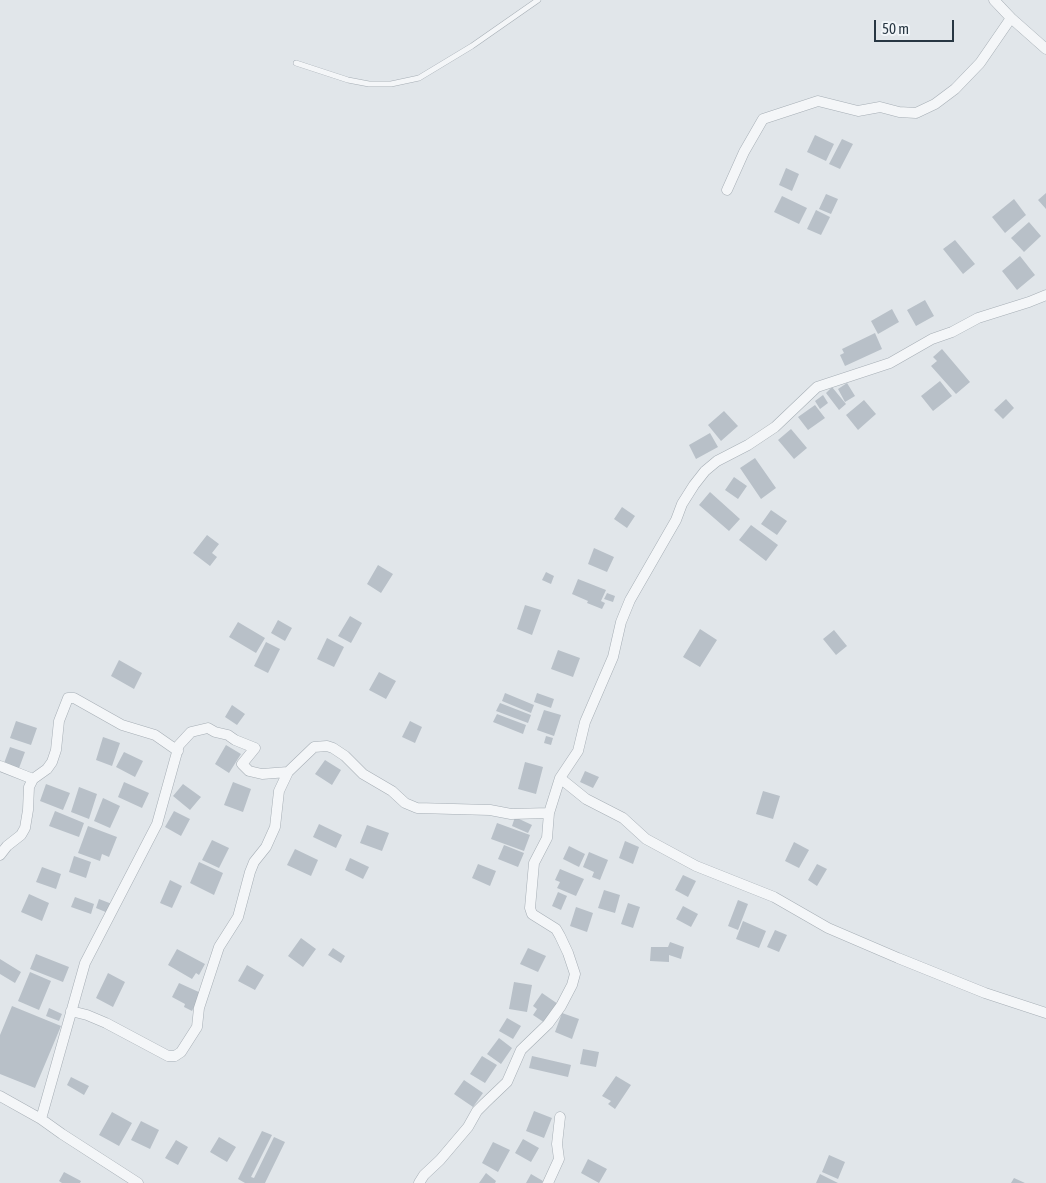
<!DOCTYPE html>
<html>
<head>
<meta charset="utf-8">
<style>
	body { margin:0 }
	#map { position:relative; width:1046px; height:1183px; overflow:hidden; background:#e1e6ea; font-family:"Asap Condensed",sans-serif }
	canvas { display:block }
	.scale { position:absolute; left:874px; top:20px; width:80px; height:22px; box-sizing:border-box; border:2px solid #283743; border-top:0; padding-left:6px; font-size:15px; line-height:18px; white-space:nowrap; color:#283743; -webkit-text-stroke:4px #f1f5f8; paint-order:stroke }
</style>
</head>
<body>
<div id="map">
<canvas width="1046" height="1183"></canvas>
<div class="scale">50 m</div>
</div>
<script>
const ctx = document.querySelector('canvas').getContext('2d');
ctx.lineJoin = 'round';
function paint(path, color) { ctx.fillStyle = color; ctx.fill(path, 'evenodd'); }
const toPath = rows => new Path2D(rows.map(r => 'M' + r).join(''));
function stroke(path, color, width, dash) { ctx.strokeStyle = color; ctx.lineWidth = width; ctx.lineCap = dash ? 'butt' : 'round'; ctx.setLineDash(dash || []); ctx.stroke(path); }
const building = toPath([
	[815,135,834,144,826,161,807,152],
	[842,139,853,144,840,169,829,164],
	[786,168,799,174,792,191,779,185],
	[1046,193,1046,209,1038,200],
	[826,194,838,199,831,214,819,209],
	[782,196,807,208,799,224,774,212],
	[1014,199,1026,215,1005,233,992,217],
	[816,210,830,217,821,235,807,229],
	[1029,222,1041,236,1024,252,1011,238],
	[955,240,975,264,963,274,943,249],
	[1020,256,1035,275,1017,290,1002,271],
	[925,300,934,316,916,326,907,310],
	[892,309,899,322,878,334,871,321],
	[875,333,882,349,845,366,840,355,844,353,842,349],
	[942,349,970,382,956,394,931,366,937,361,933,357],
	[940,381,952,396,933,411,921,396],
	[847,383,855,396,845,402,838,389],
	[832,387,846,404,839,410,826,393],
	[823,395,828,403,820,409,815,401],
	[1006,399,1014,408,1003,419,994,410],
	[864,400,876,414,858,430,846,415],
	[815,405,825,418,808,430,798,417],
	[724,411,738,426,721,441,708,425],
	[791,429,807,448,794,459,778,440],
	[710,433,718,447,696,459,689,445],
	[755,458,776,488,761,499,740,468],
	[734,477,747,486,738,499,725,490],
	[710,492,740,519,729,531,699,505],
	[622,507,635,516,627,528,614,519],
	[771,510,787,521,777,535,761,524],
	[751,525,778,545,766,561,739,540],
	[207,535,219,544,212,553,217,557,210,566,193,553],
	[594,548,614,557,607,572,588,564],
	[378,565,393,574,381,593,367,584],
	[546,572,554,576,551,584,542,580],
	[578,579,606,590,601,601,605,603,602,609,587,603,588,601,572,594],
	[607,593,615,596,613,602,604,599],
	[525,605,541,610,532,635,517,629],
	[350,616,362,623,351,643,338,636],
	[278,620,292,628,285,641,271,633],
	[238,622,265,638,256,653,229,637],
	[700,629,717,640,700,667,683,657],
	[834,630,847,646,836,655,823,639],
	[327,638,344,647,334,667,317,659],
	[266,642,280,649,268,673,254,666],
	[558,650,580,658,573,677,551,669],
	[119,660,142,673,134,689,111,676],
	[379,672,396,681,386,699,369,690],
	[505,693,534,705,531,713,502,701],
	[537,693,554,699,551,708,534,702],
	[500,703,531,715,528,723,496,711],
	[232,705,245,714,237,725,225,717],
	[544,710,561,715,554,736,537,730],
	[497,714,526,725,523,734,493,722],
	[16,721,37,728,31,745,10,738],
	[410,721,422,727,415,743,402,737],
	[546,736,553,738,551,745,544,743],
	[103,737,120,743,112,766,96,760],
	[226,745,241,754,229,773,215,764],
	[10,747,25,752,18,771,3,766],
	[124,752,143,761,135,777,116,767],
	[325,760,341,770,332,785,315,774],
	[525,762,543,767,536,794,518,789],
	[585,771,599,777,593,788,580,782],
	[124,782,149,793,142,808,118,797],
	[233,782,251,789,243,812,224,805],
	[46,784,70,793,63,810,40,801],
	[183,784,201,797,190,810,173,796],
	[79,787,97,794,89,819,71,812],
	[763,791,780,796,773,819,756,814],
	[103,798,120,806,110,828,94,821],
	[55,811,84,823,79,837,49,826],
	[174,811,190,819,181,836,165,827],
	[515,817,532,825,528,833,512,826],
	[497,823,530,835,524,851,491,839],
	[319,824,342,835,336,848,313,837],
	[367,825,389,833,382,851,360,843],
	[88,826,117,837,109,857,102,854,100,861,78,853],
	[212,840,229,848,219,868,202,860],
	[625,841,639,847,633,864,619,858],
	[794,842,809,850,799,868,785,861],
	[504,845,524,853,518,867,498,859],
	[569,846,585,854,579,867,563,859],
	[295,849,318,860,311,876,287,865],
	[589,852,608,860,600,880,592,877,594,872,583,867],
	[74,856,91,862,86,878,69,872],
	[350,858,369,867,363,879,345,870],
	[199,862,223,873,214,895,190,883],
	[478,864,496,871,490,886,472,878],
	[817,864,827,869,817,886,808,880],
	[42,867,61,874,56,889,36,882],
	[560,869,584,879,576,896,557,888,560,882,555,880],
	[683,875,696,881,688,897,675,890],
	[170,880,182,886,172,908,160,903],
	[604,890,620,895,615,913,598,908],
	[558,892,567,896,561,910,552,906],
	[29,894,49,903,42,921,21,912],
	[75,897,94,904,91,914,71,907],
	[99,899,112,904,108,913,96,908],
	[738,900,748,904,738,930,728,926],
	[628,903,640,907,633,928,621,924],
	[683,906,698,914,691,927,676,919],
	[576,907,593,913,587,932,570,926],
	[743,921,766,931,759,948,736,939],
	[775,930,787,935,779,952,767,947],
	[301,938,316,949,303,967,288,956],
	[670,942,684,947,681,959,669,955,669,962,650,961,651,947,668,947],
	[333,948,345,956,341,963,328,955],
	[528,948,546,956,538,972,520,964],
	[177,949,205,964,199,975,196,973,192,979,168,965],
	[36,954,69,967,63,982,30,969],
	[0,959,21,972,15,983,0,974],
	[247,965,264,975,255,990,238,981],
	[30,972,51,981,39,1010,18,1001],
	[108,973,125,982,113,1007,96,998],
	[514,982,532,985,527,1012,509,1009],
	[179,983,201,993,192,1011,184,1007,185,1004,172,997],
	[542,993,558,1004,545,1023,533,1015,537,1009,533,1006],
	[12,1006,61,1026,35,1088,0,1074,0,1035],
	[49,1008,62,1014,59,1021,46,1016],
	[562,1013,579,1019,572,1039,555,1032],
	[507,1018,521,1026,513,1039,499,1031],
	[499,1038,512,1048,501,1064,487,1054],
	[583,1049,599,1052,596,1067,580,1064],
	[482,1056,497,1065,485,1083,470,1074],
	[532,1056,571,1065,568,1077,529,1068],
	[616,1076,631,1085,615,1109,608,1104,611,1101,602,1096],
	[71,1077,89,1086,84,1095,67,1085],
	[464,1080,483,1093,473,1107,454,1094],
	[534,1111,552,1118,544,1138,526,1131],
	[112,1112,132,1123,119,1146,99,1135],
	[141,1121,159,1130,150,1149,131,1140],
	[262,1131,272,1135,251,1177,254,1178,274,1137,285,1142,265,1183,245,1183,238,1179],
	[219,1137,236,1147,227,1162,210,1152],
	[523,1139,539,1148,531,1162,515,1153],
	[176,1140,188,1147,178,1165,165,1158],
	[493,1142,510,1150,498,1172,482,1163],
	[829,1155,845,1162,838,1179,822,1172],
	[588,1159,607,1169,599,1183,581,1173],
	[64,1172,81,1181,80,1183,62,1183,59,1181],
	[486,1173,496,1181,495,1183,479,1183],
	[531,1174,543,1181,542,1183,526,1183],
	[820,1174,838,1183,816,1183],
	[1014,1178,1025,1183,1011,1183]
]);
const service = toPath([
	[296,63,348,80,369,84,391,84,419,78,472,46,538,0]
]);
const minor = toPath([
	[994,0,1011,18,1046,49],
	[727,190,744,152,763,119,818,101,858,111,880,107,899,112,916,113,935,104,955,89,980,63,1011,18],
	[0,766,33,779],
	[560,778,586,799,623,818,646,839,696,866,774,897,828,928,898,958,985,993,1046,1013],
	[0,855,7,846,21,835,25,828,28,810,29,787,33,779,47,769,52,762,56,750,59,721,68,698,74,698,122,725,155,735,178,751],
	[71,1011,87,1015,106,1023,168,1056,175,1056,181,1052,197,1027,199,1008,219,947,238,917,250,872,254,862,266,847,275,827,279,791,288,772,314,747,327,746,333,748,345,756,363,774,392,791,405,803,417,808,490,810,511,814,549,813],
	[0,1096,41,1119,62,1134,138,1183],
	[41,1119,85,963,157,824,179,745,191,732,208,728,215,732,228,735,235,740,255,748,242,764,249,771,262,774,288,772],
	[419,1183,424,1175,440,1160,468,1127,477,1111,485,1103,507,1082,521,1050,548,1024,561,1006,572,985,575,974,568,953,560,936,556,929,532,914,530,908,534,863,547,838,549,813,560,778,578,751,585,722,613,657,621,622,630,600,676,520,682,504,694,485,705,471,717,461,748,445,775,427,817,387,890,363,932,339,952,332,978,318,1029,302,1046,295],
	[548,1183,559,1159,557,1144,560,1117]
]);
paint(building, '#b8c0c8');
stroke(service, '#a6aeb5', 6);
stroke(minor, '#a6aeb5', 11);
stroke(service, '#f4f6f8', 5);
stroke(minor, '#f4f6f8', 10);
</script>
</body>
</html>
